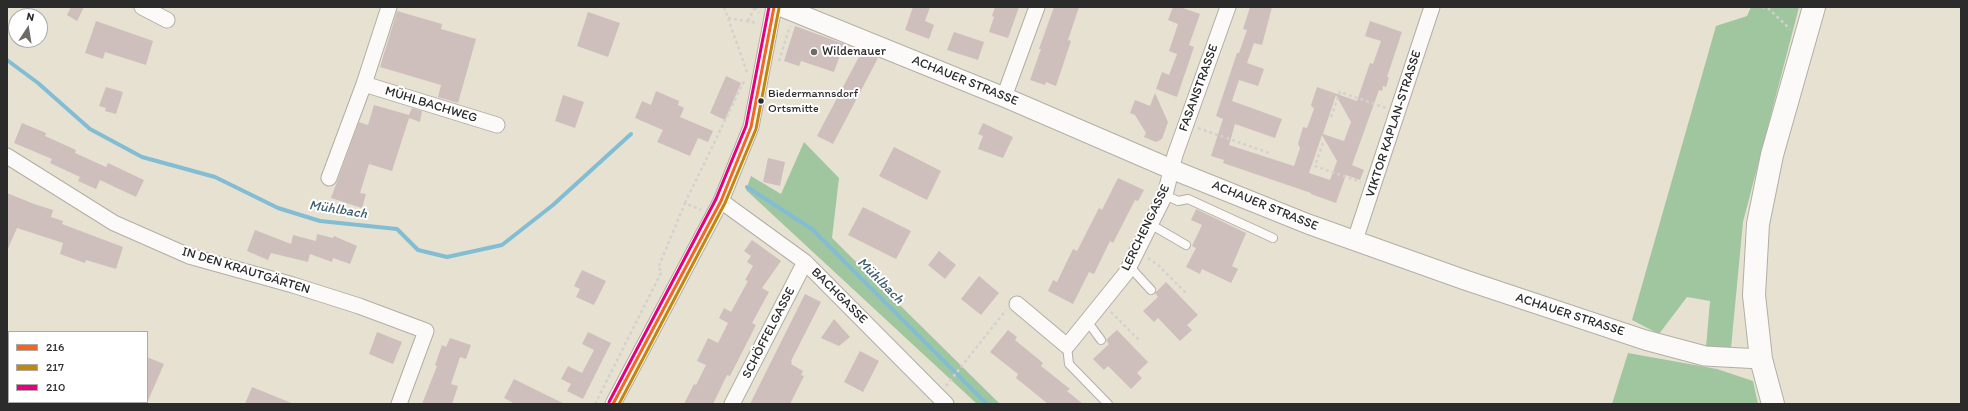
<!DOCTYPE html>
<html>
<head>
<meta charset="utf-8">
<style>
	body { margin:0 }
	#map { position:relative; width:1968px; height:411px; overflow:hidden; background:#e7e1d2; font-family:Itim,sans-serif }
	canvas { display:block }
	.frame { position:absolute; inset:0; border:8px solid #2b2b2b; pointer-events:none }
	.legend { position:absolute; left:8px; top:331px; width:140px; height:72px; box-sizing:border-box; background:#fff; border:1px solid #aaa; margin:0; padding:5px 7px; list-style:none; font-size:12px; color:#2b2b2b }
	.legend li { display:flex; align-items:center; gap:8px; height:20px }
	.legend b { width:20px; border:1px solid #aaa }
	.north { position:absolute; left:8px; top:8px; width:40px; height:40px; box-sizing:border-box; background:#fff; border:1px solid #aaa; border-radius:50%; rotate:12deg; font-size:11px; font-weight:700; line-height:16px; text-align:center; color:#2b2b2b }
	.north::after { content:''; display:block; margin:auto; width:14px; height:18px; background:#6d6b65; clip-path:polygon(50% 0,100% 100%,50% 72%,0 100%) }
</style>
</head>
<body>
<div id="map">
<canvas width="1968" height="411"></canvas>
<div class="frame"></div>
<ul class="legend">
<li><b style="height:5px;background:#f26522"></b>216</li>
<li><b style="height:5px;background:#c4870b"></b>217</li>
<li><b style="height:5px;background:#e5007d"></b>210</li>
</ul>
<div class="north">N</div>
</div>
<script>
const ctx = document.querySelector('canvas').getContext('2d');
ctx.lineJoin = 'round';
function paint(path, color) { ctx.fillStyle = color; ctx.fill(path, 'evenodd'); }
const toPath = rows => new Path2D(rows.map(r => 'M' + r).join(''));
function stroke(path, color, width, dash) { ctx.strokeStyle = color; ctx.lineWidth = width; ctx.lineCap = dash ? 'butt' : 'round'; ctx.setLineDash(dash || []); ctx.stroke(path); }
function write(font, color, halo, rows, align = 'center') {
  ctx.font = font + ' Itim,sans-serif'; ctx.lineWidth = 4; ctx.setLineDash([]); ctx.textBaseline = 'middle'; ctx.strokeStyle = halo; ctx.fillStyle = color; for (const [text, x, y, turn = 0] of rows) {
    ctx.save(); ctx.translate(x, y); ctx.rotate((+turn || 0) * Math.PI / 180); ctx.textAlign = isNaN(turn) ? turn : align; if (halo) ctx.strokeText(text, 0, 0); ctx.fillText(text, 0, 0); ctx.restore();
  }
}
const forest = toPath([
	[1751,7,1799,7,1743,222,1731,348,1706,347,1710,301,1687,297,1659,334,1632,320,1716,26,1747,16],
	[804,142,839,178,832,238,1000,404,977,404,746,190,751,176,781,194],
	[1628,353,1717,369,1753,381,1758,404,1612,404]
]);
const stream = toPath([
	[7,60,38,83,90,129,142,157,215,177,278,208,320,221,397,229,418,250,447,257,502,245,553,205,631,134],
	[747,187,812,229,987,404]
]);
const building = toPath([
	[71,7,84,7,77,21,67,15],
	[913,7,930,7,925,21,934,25,929,39,905,30],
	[995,7,1019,7,1008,38,989,32,994,17,992,16],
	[1054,7,1079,7,1068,40,1071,41,1056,86,1046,82,1045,85,1030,80,1041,49,1039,49],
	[1173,7,1180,7,1200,14,1189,45,1194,47,1177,97,1156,89,1162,72,1169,75,1177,54,1169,51,1178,24,1168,20],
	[1250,7,1272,7,1262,45,1254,43,1247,63,1264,69,1258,86,1239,80,1232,101,1282,119,1275,138,1235,124,1229,145,1294,166,1300,148,1298,144,1303,127,1307,128,1314,109,1311,105,1317,87,1357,101,1370,63,1373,64,1381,41,1365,36,1370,21,1402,32,1387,77,1389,77,1386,87,1383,86,1382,91,1379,90,1352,165,1364,170,1360,180,1346,175,1336,203,1311,194,1311,193,1223,163,1224,160,1211,156,1223,119,1216,116,1237,53,1239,53,1247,30,1243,29],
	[1336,95,1351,122,1344,141,1323,134],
	[1322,135,1337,161,1330,180,1309,173],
	[397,11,442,24,441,29,476,39,458,103,438,97,441,85,380,67],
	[588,12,620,23,608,57,577,46],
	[96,21,153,41,146,65,105,52,103,59,85,53],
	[795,26,844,44,834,72,801,61,799,66,784,61],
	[954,32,984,42,978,60,947,50],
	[862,51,878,58,833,144,817,136],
	[726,76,741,83,725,120,710,113],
	[106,87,123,92,116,114,105,111,106,108,99,106],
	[656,91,679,101,678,105,684,108,680,117,713,131,708,142,698,138,690,156,657,142,663,130,635,118,642,101,651,105],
	[1155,93,1168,122,1162,139,1156,142,1144,137,1146,133,1135,115,1130,113,1135,100,1150,106],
	[563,95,584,102,575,128,555,121],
	[374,105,409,115,412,108,422,111,420,122,409,118,392,171,369,164,360,193,366,194,362,208,331,198,359,122,368,125],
	[22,123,46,133,45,136,76,150,75,153,106,167,108,163,144,180,136,197,100,180,96,189,78,181,80,177,50,163,52,159,14,143],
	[983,123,1013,137,1003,158,978,149,983,136,978,134],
	[894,147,941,171,927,200,879,176],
	[768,158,785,162,780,186,763,182],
	[1118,178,1144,190,1138,201,1135,200,1113,243,1110,241,1094,274,1089,272,1073,304,1048,291,1053,280,1057,282,1073,249,1077,251,1099,208,1102,210],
	[7,193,34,204,53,210,51,217,63,221,62,224,123,247,116,269,86,260,85,263,60,254,63,243,17,228,7,251],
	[863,207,911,231,896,259,848,235],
	[1196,209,1246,233,1232,266,1238,269,1231,283,1202,269,1200,274,1186,267,1196,248,1192,246,1202,225,1191,220],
	[255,230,291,244,293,235,316,241,317,234,333,238,334,236,357,246,350,264,333,258,332,262,310,254,308,262,271,253,268,260,247,251],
	[752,240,781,261,762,288,769,292,752,323,756,325,730,376,727,375,713,404,684,404,694,384,696,385,706,365,697,361,708,338,718,343,728,323,719,318,724,308,731,312,748,281,745,280,753,266,747,262,751,256,744,251],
	[939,251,956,265,945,279,928,265],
	[582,270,606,281,594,305,576,297,580,289,574,286],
	[979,276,999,293,981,315,961,299],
	[1166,282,1198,315,1187,325,1192,330,1180,341,1158,318,1154,322,1143,311,1158,297,1155,293],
	[805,294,821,302,791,361,792,362,791,364,803,371,801,375,804,376,790,404,750,404],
	[834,319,850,337,839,346,821,338],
	[1008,330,1017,337,1015,340,1043,363,1041,366,1070,389,1067,391,1083,404,1048,404,1016,378,1018,374,990,352],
	[1117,330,1148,362,1137,373,1142,378,1131,389,1108,366,1104,370,1093,359,1109,344,1106,340],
	[377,332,402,342,393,364,369,354],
	[588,332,611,343,583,399,567,391,571,384,561,379,568,366,582,373,594,350,582,344],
	[450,338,471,345,466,359,460,357,451,384,458,386,452,404,422,404,437,366,435,365,442,345,446,347],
	[860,351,879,361,863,392,844,382],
	[147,357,164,364,147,403],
	[514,379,536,390,565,404,515,404,504,398],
	[252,387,294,404,245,404]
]);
const path = toPath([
	[724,7,747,72],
	[755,7,759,13],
	[1762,7,1768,8,1790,29],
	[728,18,758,23],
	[748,21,755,7],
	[779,61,790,26],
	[1331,117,1340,92,1386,108],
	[1198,128,1269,153],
	[1323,143,1315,166,1361,182],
	[685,203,745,79],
	[1148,258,1158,265,1186,293],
	[1111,312,1139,340],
	[946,386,1006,310],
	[595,404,662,271,658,268,685,203,701,210]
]);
const service = toPath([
	[1165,195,1178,201,1188,199,1273,238],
	[1150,224,1186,245],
	[1129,266,1151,290],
	[1087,321,1101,340],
	[1067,346,1069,364,1108,404]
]);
const minor = toPath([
	[142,7,167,20],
	[364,84,497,125],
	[1004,97,1037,7],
	[7,156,114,223,189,256,293,285,359,306,426,331,399,404],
	[329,178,364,84,389,7],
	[721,201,805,262,946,404],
	[1355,240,1432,7],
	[1017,304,1067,346,1126,273,1165,195,1175,155,1228,7],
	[7,341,9,342],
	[130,402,134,404],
	[613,404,721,201,751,127,774,7],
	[732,404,805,262]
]);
const tertiary = toPath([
	[782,7,1004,97,1171,169,1308,224,1465,280,1645,340,1705,356,1761,359]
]);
const secondary = toPath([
	[1773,404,1761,359,1754,295,1758,224,1772,155,1814,7]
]);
const bus1 = toPath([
	[613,404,721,201,751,127,774,7]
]);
const bus2 = toPath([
	[619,404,725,203,756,129,779,8]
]);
const bus3 = toPath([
	[609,402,716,199,746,126,769,7]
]);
const markers = [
	[814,52,4,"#6d6b65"],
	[761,101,3.5,"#2b2b2b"]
];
const busNames = [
	["Biedermannsdorf",768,94],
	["Ortsmitte",768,109]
];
const poiNames = [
	["Wildenauer",822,52]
];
const streetNames = [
	["ACHAUER STRASSE",965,81,22],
	["FASANSTRASSE",1199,88,-70],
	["MÜHLBACHWEG",431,105,17],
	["VIKTOR KAPLAN-STRASSE",1394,124,-72],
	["ACHAUER STRASSE",1265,206,22],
	["LERCHENGASSE",1146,228,-64],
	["IN DEN KRAUTGÄRTEN",246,271,17],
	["BACHGASSE",839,296,45],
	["ACHAUER STRASSE",1570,315,18],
	["SCHÖFFELGASSE",769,333,-63]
];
const waterNames = [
	["Mühlbach",338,210,9],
	["Mühlbach",880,281,45]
];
paint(forest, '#a0c6a0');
stroke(stream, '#83bdd3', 4);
paint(building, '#cebfbd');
stroke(service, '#b3aea5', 10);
stroke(minor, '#b3aea5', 17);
stroke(tertiary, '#b3aea5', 21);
stroke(secondary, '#b3aea5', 24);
stroke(path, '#d3d1ce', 2.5, [3, 3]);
stroke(service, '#fbfaf8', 8);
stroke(minor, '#fbfaf8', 15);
stroke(tertiary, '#fbfaf8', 19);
stroke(secondary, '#fbfaf8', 22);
stroke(bus1, '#f26522', 3);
stroke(bus2, '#c4870b', 3);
stroke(bus3, '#e5007d', 3);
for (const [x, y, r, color] of markers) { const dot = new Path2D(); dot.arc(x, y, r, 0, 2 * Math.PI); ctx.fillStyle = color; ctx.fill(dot); stroke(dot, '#fff', 1.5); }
write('12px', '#2b2b2b', '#fff', busNames, 'left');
write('13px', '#2b2b2b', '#fff', poiNames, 'left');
write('13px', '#2b2b2b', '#fff', streetNames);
write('italic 14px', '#3d5f6f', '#fff', waterNames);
</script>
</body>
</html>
